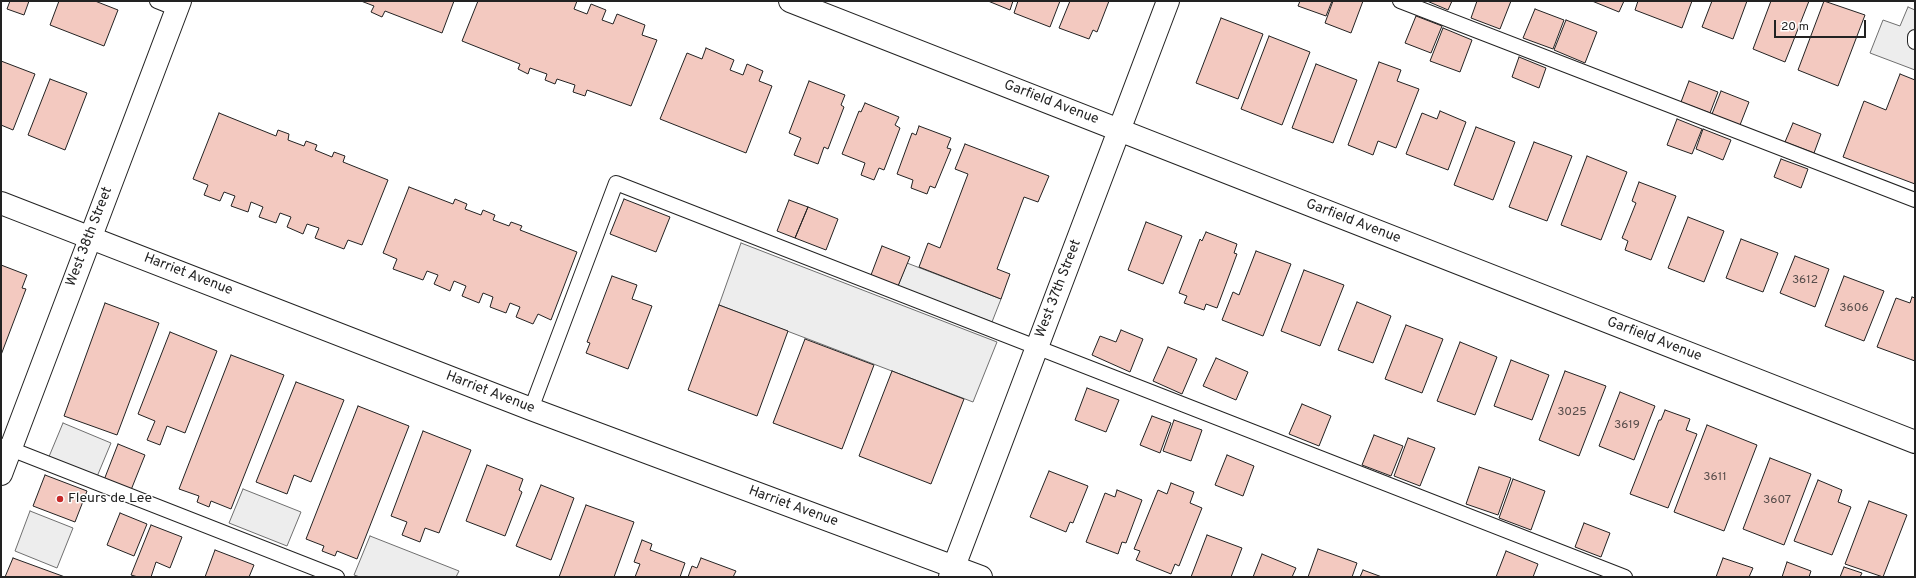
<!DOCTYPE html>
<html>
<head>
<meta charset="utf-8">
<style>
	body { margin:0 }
	#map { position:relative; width:1916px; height:578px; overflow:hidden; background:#fff; font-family:Overpass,sans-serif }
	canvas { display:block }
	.frame { position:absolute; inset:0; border:2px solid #222; pointer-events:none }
	.scale { position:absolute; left:1774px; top:20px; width:92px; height:18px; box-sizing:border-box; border:2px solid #222; border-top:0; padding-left:5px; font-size:12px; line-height:14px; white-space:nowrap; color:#222; -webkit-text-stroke:3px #fff; paint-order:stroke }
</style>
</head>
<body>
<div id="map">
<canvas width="1916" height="578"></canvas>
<div class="frame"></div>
<div class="scale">20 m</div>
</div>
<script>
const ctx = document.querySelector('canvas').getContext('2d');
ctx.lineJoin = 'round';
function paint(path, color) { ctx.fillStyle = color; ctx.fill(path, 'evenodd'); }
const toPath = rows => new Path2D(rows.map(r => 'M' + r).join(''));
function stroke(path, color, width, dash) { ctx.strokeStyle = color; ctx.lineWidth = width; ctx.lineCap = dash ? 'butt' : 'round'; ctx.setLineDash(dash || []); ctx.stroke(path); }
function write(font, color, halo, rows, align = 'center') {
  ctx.font = font + ' Overpass,sans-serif'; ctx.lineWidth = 3; ctx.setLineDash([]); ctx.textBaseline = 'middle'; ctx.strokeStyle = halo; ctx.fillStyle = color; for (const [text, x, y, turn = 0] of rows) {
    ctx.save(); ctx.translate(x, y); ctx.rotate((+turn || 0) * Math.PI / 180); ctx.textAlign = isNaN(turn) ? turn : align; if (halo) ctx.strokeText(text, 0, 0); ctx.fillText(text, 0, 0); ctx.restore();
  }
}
const parking = toPath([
	[1908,7,1915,10,1915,70,1870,53,1883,20,1900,26,1908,7],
	[741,243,997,342,973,402,719,305,741,243],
	[907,263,1001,299,992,322,898,286,907,263],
	[63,423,111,443,96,479,48,459,63,423],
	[243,489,301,512,287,546,229,523,243,489],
	[30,511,73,528,57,568,15,551,30,511],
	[370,536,459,571,456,577,360,577,354,575,370,536]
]);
const building = toPath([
	[10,1,29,1,24,15,7,9,10,1],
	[59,1,95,1,118,10,104,46,50,25,59,1],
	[361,1,454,1,442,33,385,11,382,17,371,12,374,6,361,1],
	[478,1,577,1,574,9,587,14,591,4,606,10,602,20,613,24,617,14,645,25,642,35,657,40,631,106,587,90,585,96,573,92,575,85,557,79,555,84,545,80,547,74,530,68,528,74,518,69,520,64,462,41,478,1],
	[988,1,1013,1,1010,10,988,1],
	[1018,1,1060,1,1050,27,1014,13,1018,1],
	[1070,1,1109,1,1097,32,1093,30,1089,39,1059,28,1070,1],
	[1300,1,1332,1,1326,16,1298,6,1300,1],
	[1333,1,1363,1,1351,33,1325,23,1333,1],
	[1427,1,1452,1,1448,10,1427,1],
	[1477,1,1511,1,1500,29,1471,18,1477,1],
	[1592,1,1624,1,1619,12,1592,1],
	[1638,1,1692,1,1682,28,1635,10,1638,1],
	[1712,1,1747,1,1733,39,1702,27,1712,1],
	[1771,1,1809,1,1785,62,1753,49,1771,1],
	[1824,1,1865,15,1838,86,1798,70,1824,1],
	[1535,9,1564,20,1553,49,1523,38,1535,9],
	[1416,16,1442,26,1431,53,1405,43,1416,16],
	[1221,18,1263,34,1238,99,1196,83,1221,18],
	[1566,20,1597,32,1585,63,1554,50,1566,20],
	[1443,28,1472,40,1460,72,1430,61,1443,28],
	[1269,36,1310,52,1282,125,1241,109,1269,36],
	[706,48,734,60,730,70,743,75,747,64,763,71,759,81,772,86,746,153,660,119,687,53,702,59,706,48],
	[1519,57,1546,68,1539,88,1512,77,1519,57],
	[1,61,35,74,13,130,1,125,1,61],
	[1379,62,1401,70,1397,81,1419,89,1396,148,1378,141,1373,155,1348,145,1379,62],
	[1316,64,1357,80,1333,143,1292,128,1316,64],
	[1900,74,1915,80,1915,184,1843,157,1864,101,1886,110,1900,74],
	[50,79,87,93,65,150,28,135,50,79],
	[809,81,845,95,841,105,844,107,828,149,824,147,818,164,794,155,801,138,789,133,809,81],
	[1689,81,1718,92,1710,113,1681,102,1689,81],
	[1721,91,1749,102,1740,125,1712,114,1721,91],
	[865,103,899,117,895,125,900,128,884,170,879,168,874,180,861,175,865,163,842,154,859,111,861,112,865,103],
	[1440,111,1466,122,1448,170,1406,154,1422,113,1437,119,1440,111],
	[219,113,276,136,278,130,289,134,288,140,304,146,306,141,317,145,315,150,332,157,334,152,345,156,343,162,388,180,362,245,348,240,344,249,315,238,319,228,307,224,303,234,287,227,291,217,280,213,276,223,259,217,263,207,251,202,248,212,231,206,235,196,224,192,220,201,204,195,208,185,193,179,219,113],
	[1677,119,1702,129,1692,154,1667,145,1677,119],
	[1793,123,1821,134,1814,153,1785,142,1793,123],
	[919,126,951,138,947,148,951,149,935,188,930,186,927,194,911,188,913,180,897,174,912,133,916,135,919,126],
	[1476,127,1515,142,1493,200,1454,185,1476,127],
	[1703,129,1731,140,1723,160,1696,149,1703,129],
	[1534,142,1572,156,1547,221,1509,207,1534,142],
	[965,144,1049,176,1038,202,1024,197,997,269,1010,274,1001,299,919,267,928,243,940,248,968,174,955,169,965,144],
	[1587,156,1627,172,1601,240,1561,225,1587,156],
	[1781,159,1808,169,1801,188,1774,177,1781,159],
	[1639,182,1676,196,1651,260,1625,250,1628,241,1622,238,1636,203,1632,201,1639,182],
	[409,187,453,204,455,199,467,204,465,209,481,215,483,210,495,215,493,220,509,226,511,222,522,226,520,230,577,252,551,320,538,314,533,324,516,317,520,307,510,303,506,313,490,307,493,297,483,293,479,303,462,296,466,286,454,281,450,291,434,284,438,275,427,271,423,280,393,269,397,259,383,253,409,187],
	[624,199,670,217,656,252,610,234,624,199],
	[789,200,808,207,795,238,777,231,789,200],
	[808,207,838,219,826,250,795,238,808,207],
	[1688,217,1724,231,1704,282,1668,268,1688,217],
	[1146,222,1182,236,1163,284,1128,270,1146,222],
	[1206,232,1237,244,1234,253,1237,254,1217,308,1206,304,1204,310,1184,303,1187,296,1179,293,1200,239,1202,241,1206,232],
	[1741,239,1778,253,1763,292,1726,278,1741,239],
	[882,246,910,257,898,286,871,275,882,246],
	[1256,251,1291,264,1263,336,1222,320,1233,292,1239,295,1256,251],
	[1795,256,1829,269,1815,307,1780,293,1795,256],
	[1,265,27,275,22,288,26,289,1,355,1,265],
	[1304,270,1344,285,1320,346,1281,331,1304,270],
	[612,276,637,285,632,299,652,306,628,369,586,353,590,343,587,342,612,276],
	[1844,276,1884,291,1864,341,1825,326,1844,276],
	[1912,297,1915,298,1915,361,1877,347,1896,298,1910,303,1912,297],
	[1357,302,1391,316,1373,363,1338,350,1357,302],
	[105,303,159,323,117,435,64,416,105,303],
	[719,305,788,331,757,416,688,390,719,305],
	[1406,325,1443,339,1422,393,1385,379,1406,325],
	[1121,330,1143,339,1130,372,1092,355,1100,336,1116,342,1121,330],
	[170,332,217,351,185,433,167,426,160,445,147,440,155,421,138,414,170,332],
	[805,339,874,365,842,449,773,423,805,339],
	[1460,342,1497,357,1475,415,1437,401,1460,342],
	[1168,347,1197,359,1182,394,1153,381,1168,347],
	[231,355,284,375,231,509,211,501,209,507,197,502,199,496,179,489,231,355],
	[1216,358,1248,372,1236,400,1203,386,1216,358],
	[1511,360,1549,375,1532,420,1494,406,1511,360],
	[892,371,964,399,931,484,859,456,892,371],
	[1565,371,1606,386,1579,456,1539,440,1565,371],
	[296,382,344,400,311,482,294,475,287,494,256,482,296,382],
	[1087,388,1119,400,1106,432,1075,420,1087,388],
	[1620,392,1655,406,1634,460,1599,446,1620,392],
	[1302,404,1331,416,1319,446,1289,434,1302,404],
	[358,406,409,426,357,559,337,551,335,556,322,551,324,546,306,539,358,406],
	[1665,410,1690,419,1686,430,1697,434,1668,508,1630,494,1659,420,1661,420,1665,410],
	[1152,416,1171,423,1160,453,1140,445,1152,416],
	[1174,420,1202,430,1191,461,1163,451,1174,420],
	[1707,425,1757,445,1724,531,1674,512,1707,425],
	[423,431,471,450,439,533,425,528,420,542,402,535,407,522,391,516,423,431],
	[1374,435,1403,446,1391,476,1362,465,1374,435],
	[1408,438,1435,448,1420,486,1394,476,1408,438],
	[118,444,145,455,131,490,104,480,118,444],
	[1227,455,1254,466,1243,496,1215,485,1227,455],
	[1770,458,1811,474,1784,545,1743,529,1770,458],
	[487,465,523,479,519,490,522,492,505,536,466,521,487,465],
	[1479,467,1511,478,1498,515,1466,504,1479,467],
	[1049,471,1088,486,1073,523,1070,522,1066,532,1030,517,1049,471],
	[45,475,87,491,75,522,33,506,45,475],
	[1513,479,1545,491,1531,530,1499,518,1513,479],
	[1818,480,1842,490,1838,502,1851,507,1832,555,1794,541,1818,480],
	[1171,483,1194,492,1190,503,1202,508,1179,566,1175,564,1171,574,1136,560,1140,551,1134,549,1158,490,1167,494,1171,483],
	[541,485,574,498,551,560,516,546,541,485],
	[1117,490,1142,500,1126,543,1122,542,1118,554,1086,542,1105,493,1115,497,1117,490],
	[1869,501,1907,515,1883,577,1845,564,1869,501],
	[586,505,634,522,614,577,559,577,586,505],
	[120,513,147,524,134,556,107,545,120,513],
	[1584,523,1610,533,1601,557,1575,547,1584,523],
	[151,525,182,537,170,568,156,562,151,577,138,577,131,575,151,525],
	[1207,535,1242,548,1231,577,1191,577,1207,535],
	[642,540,652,544,650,550,685,563,680,577,635,577,640,564,634,562,642,540],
	[1318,549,1357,563,1352,577,1308,577,1318,549],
	[215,550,254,565,249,577,205,577,215,550],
	[1506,551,1538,564,1533,577,1496,577,1506,551],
	[1262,554,1296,568,1292,577,1253,577,1262,554],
	[13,558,65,577,5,577,13,558],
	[701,558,736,571,733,577,688,577,692,566,697,568,701,558],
	[1723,558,1753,568,1749,577,1716,577,1723,558],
	[1787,562,1811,571,1809,577,1782,577,1787,562],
	[1844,567,1862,573,1860,577,1840,577,1844,567],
	[1363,570,1382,577,1360,577,1363,570]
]);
const lane = toPath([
	[157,1,177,9],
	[1400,1,1915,200],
	[1915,37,1915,42],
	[531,409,616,183,1625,577],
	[3,446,337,577]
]);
const street = toPath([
	[790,1,1915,442],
	[1,203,531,409,981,577],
	[950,577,1168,1]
]);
const secondary = toPath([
	[1,474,180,1]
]);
const markers = [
	[60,499,4,"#c62828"]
];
const numberNames = [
	["3612",1805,281],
	["3606",1854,309],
	["3025",1572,413],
	["3619",1627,426],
	["3611",1715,478],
	["3607",1777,501]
];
const streetNames = [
	["Garfield Avenue",1051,103,21],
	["Garfield Avenue",1353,222,21],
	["West 38th Street",90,237,-69],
	["Harriet Avenue",188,275,21],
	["West 37th Street",1059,289,-69],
	["Garfield Avenue",1654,340,21],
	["Harriet Avenue",490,393,21],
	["Harriet Avenue",793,507,20]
];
const poiNames = [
	["Fleurs de Lee",68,499]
];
paint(parking, '#ededed');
stroke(parking, '#6f6f6f', 1);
paint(building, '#f3c9c0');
stroke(building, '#222', 1);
stroke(lane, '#222', 16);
stroke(street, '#222', 24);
stroke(secondary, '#222', 24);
stroke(lane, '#fff', 14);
stroke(street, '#fff', 22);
stroke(secondary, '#fff', 22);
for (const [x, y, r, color] of markers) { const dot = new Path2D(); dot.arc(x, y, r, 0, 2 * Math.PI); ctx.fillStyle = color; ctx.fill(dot); stroke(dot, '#fff', 1.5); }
write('12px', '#564c4a', null, numberNames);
write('14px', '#222', '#fff', streetNames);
write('14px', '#222', '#fff', poiNames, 'left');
</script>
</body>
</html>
